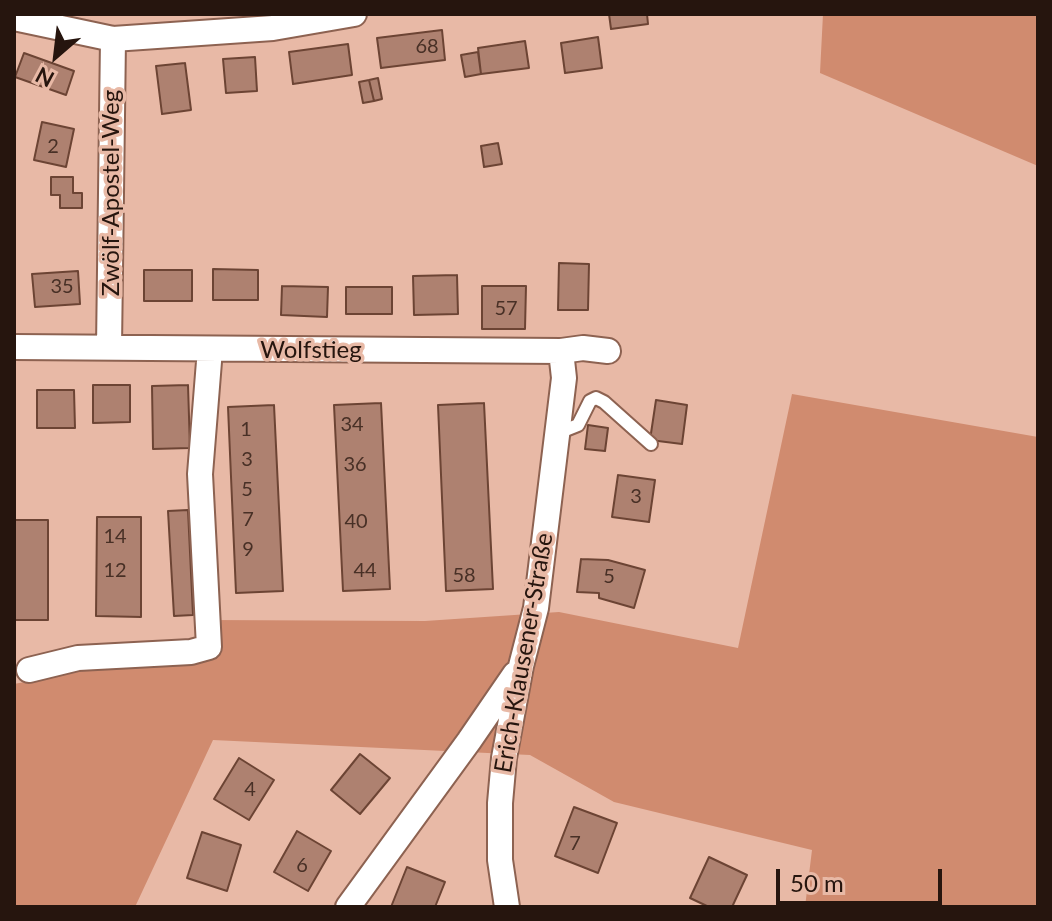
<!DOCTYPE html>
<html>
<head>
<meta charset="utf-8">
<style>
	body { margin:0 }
	#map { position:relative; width:1052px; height:921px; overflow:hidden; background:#e8b9a6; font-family:Lato,sans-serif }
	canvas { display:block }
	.frame { position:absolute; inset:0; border:16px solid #26150e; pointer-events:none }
	.north { position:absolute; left:16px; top:16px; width:80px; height:80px; -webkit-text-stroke:6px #e8b9a6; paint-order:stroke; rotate:208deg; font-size:22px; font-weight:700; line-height:32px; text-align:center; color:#26150e }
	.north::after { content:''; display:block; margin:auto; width:28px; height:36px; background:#26150e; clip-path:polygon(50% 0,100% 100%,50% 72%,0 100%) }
	.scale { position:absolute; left:776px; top:869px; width:166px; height:36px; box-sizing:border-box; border:4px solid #26150e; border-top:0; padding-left:10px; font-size:24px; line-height:28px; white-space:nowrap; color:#26150e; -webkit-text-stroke:6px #e8b9a6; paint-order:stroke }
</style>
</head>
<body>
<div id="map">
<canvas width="1052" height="921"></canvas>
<div class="frame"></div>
<div class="north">N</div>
<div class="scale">50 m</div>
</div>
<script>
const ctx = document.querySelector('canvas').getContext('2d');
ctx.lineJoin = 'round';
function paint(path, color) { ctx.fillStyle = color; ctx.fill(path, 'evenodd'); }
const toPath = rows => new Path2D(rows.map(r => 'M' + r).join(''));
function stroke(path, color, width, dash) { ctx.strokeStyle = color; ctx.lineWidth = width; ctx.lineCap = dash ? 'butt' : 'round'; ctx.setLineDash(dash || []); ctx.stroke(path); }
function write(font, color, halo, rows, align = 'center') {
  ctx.font = font + ' Lato,sans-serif'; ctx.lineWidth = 7; ctx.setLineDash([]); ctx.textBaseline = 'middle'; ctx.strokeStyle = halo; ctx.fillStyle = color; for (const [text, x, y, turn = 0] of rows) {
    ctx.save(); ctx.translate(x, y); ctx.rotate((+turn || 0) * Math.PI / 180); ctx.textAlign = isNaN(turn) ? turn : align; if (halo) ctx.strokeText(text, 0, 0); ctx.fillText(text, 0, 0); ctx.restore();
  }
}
const green = toPath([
	[823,14,1038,14,1038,166,820,73],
	[792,394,1038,437,1038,907,805,907,812,850,614,802,530,755,213,740,135,907,14,907,14,684,209,647,207,620,425,621,559,612,738,648]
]);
const building = toPath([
	[609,14,647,14,648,24,611,29,609,14],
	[442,30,445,60,381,68,377,38,442,30],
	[598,37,602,68,565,73,561,43,598,37],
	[525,41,529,68,481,74,478,48,525,41],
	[348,44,352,75,293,84,289,52,348,44],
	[478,52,481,74,465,77,461,55,478,52],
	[24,53,74,71,66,95,15,77,24,53],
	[255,57,257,91,226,93,223,59,255,57],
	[185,63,191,110,162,114,156,66,185,63],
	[378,78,382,99,374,101,369,80,378,78],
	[369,80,374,101,363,103,359,82,369,80],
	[42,122,74,129,66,167,34,160,42,122],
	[498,143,502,164,484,167,481,146,498,143],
	[51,177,73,177,73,193,82,193,82,208,60,208,60,195,51,195,51,177],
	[559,263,589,264,588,310,558,310,559,263],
	[213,269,258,270,258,300,213,300,213,269],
	[144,270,192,270,192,301,144,301,144,270],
	[78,271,80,304,35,307,32,274,78,271],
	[457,275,458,314,414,315,413,276,457,275],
	[282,286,328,287,327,317,281,315,282,286],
	[482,286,526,286,525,329,482,329,482,286],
	[346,287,392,287,392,314,346,314,346,287],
	[93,385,130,385,130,422,93,423,93,385],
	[188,385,190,448,153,449,152,386,188,385],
	[37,390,74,390,75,428,37,428,37,390],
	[656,400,687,405,682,444,650,440,656,400],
	[381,403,390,589,343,591,334,405,381,403],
	[484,403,493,589,446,591,438,405,484,403],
	[274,405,283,591,236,593,228,407,274,405],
	[588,425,608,428,605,451,585,449,588,425],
	[618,475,655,480,649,522,612,517,618,475],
	[188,510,193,615,174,616,168,511,188,510],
	[97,517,141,517,141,617,96,616,97,517],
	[14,520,48,520,48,620,14,620,14,520],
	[581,559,608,560,645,570,634,608,599,598,599,593,577,592,581,559],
	[360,754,390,778,360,814,331,790,360,754],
	[239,758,274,780,249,820,214,799,239,758],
	[574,807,617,823,598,873,555,856,574,807],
	[297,831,331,851,308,891,274,872,297,831],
	[202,832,241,845,227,891,187,878,202,832],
	[709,857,747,875,732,907,709,907,690,898,709,857],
	[407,867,445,882,435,907,391,907,407,867]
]);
const service = toPath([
	[558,433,578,425,590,401,596,398,604,402,651,444]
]);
const minor = toPath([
	[14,18,113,39,273,28,354,14],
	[14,347,561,351,583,348,608,351],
	[109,347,113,39],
	[29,670,78,658,191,652,209,647,200,474,210,349],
	[348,907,469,741,515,674],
	[507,907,500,860,500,803,504,758,521,666,536,608,564,378,561,351]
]);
const numberNames = [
	["68",427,47],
	["2",53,147],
	["35",62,287],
	["57",506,309],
	["34",352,425],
	["1",246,430],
	["3",247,460],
	["36",355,465],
	["5",247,490],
	["3",636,497],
	["7",248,520],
	["40",356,522],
	["14",115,537],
	["9",248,550],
	["12",115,571],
	["44",365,571],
	["58",464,576],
	["5",609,577],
	["4",250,790],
	["7",575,844],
	["6",302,866]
];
const streetNames = [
	["Zwölf-Apostel-Weg",111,193,-90],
	["Wolfstieg",311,350],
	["Erich-Klausener-Straße",524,653,-80]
];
paint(green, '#d08b6f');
paint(building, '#ae8170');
stroke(building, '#6c4434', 2);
stroke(service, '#8d6251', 16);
stroke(minor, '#8d6251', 28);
stroke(service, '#fff', 12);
stroke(minor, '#fff', 24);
write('20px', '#483026', null, numberNames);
write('24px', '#26150e', '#e8b9a6', streetNames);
</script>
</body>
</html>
